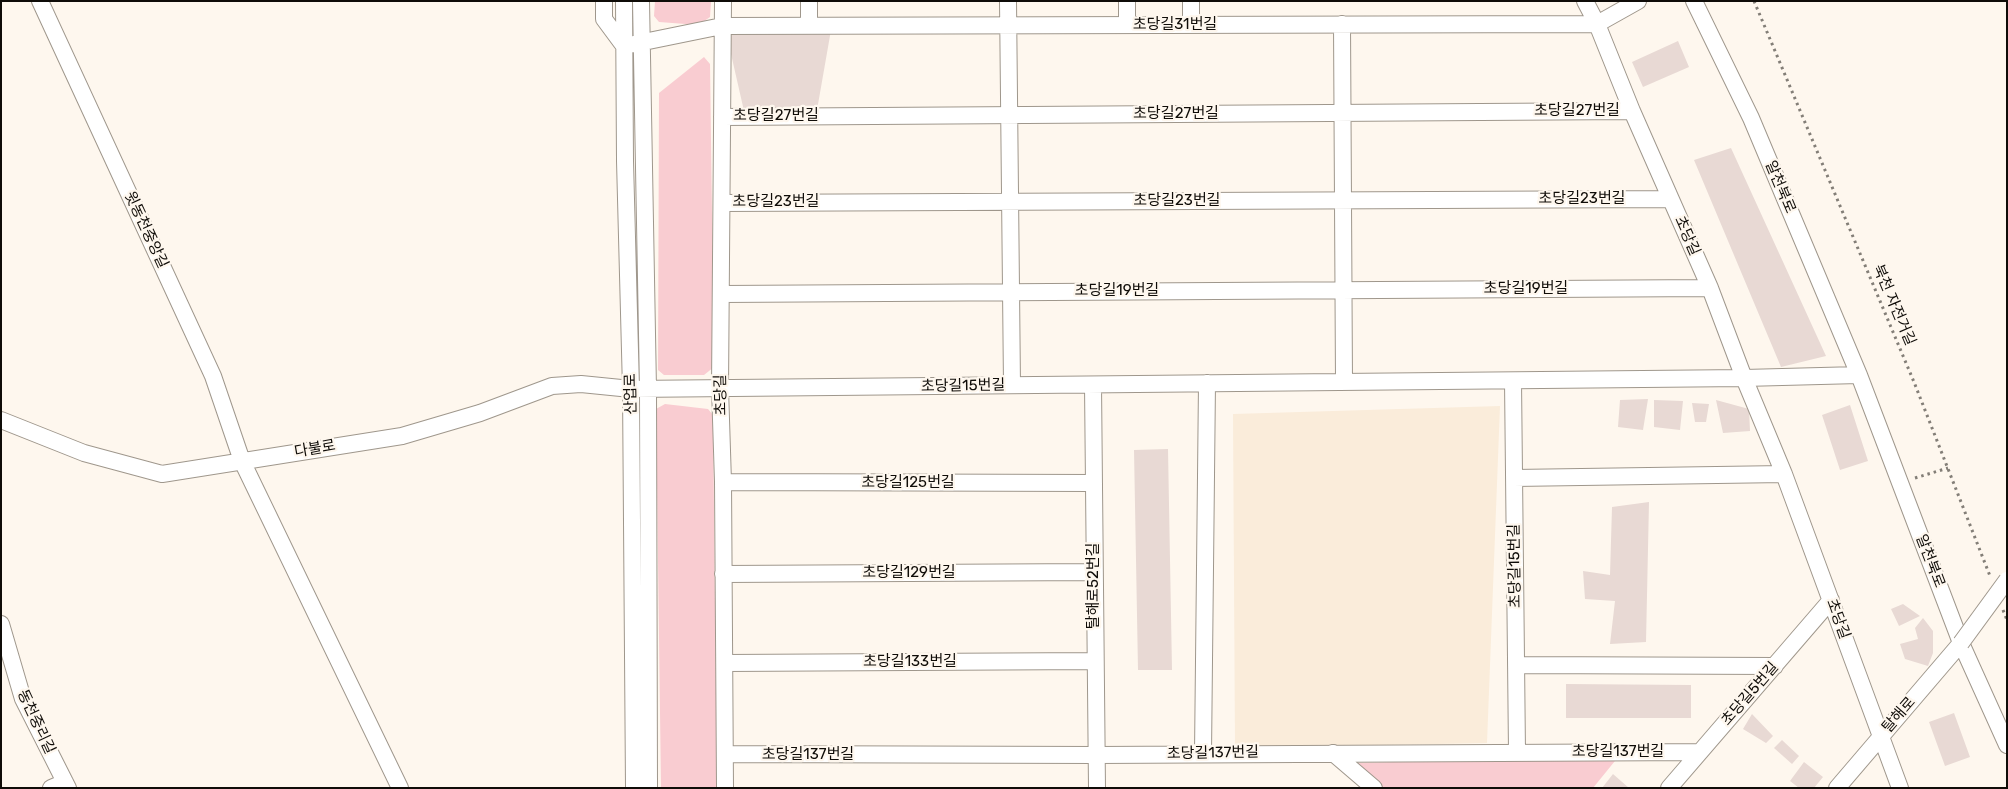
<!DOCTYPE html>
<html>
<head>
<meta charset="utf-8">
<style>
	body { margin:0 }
	#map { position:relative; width:2008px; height:789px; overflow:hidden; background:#fef7ee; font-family:Rubik,sans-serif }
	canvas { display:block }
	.frame { position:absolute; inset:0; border:2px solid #0f0c08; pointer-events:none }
</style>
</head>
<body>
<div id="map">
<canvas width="2008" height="789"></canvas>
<div class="frame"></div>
</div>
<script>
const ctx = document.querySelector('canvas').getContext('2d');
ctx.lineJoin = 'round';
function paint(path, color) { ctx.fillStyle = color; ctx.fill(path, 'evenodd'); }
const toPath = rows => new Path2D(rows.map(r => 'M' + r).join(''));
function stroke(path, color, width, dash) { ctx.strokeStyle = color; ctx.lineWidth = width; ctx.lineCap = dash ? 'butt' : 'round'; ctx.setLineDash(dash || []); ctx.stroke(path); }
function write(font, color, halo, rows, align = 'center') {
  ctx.font = font + ' Rubik,"Noto Sans KR",sans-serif'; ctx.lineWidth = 4.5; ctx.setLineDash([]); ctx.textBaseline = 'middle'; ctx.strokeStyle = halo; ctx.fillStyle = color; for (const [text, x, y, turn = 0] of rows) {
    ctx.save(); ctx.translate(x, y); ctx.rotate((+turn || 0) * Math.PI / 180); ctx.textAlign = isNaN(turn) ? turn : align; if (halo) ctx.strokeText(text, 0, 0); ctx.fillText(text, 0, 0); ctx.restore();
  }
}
const built = toPath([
	[1500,406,1487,743,1235,748,1233,414]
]);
const green = toPath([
	[655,1,711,1,710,17,699,25,659,22,654,16],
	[704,57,710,64,714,367,704,375,664,375,658,370,659,93],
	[665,404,708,409,713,415,717,788,661,788,656,409],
	[1619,756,1593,788,1384,788,1356,763]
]);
const building = toPath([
	[831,30,817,110,780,107,744,111,726,32],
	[1678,41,1689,67,1643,87,1632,62],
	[1731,148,1826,356,1781,367,1694,160],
	[1648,399,1643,430,1618,427,1620,400],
	[1654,400,1683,401,1680,430,1654,427],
	[1716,400,1749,409,1750,431,1723,433],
	[1692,403,1709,404,1706,422,1695,422],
	[1850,405,1868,461,1840,470,1822,415],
	[1168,449,1172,670,1138,670,1134,450],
	[1649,502,1646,642,1610,644,1615,601,1585,599,1583,571,1610,575,1612,507],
	[1903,604,1920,616,1899,626,1891,609],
	[1923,618,1933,631,1933,653,1928,666,1905,659,1900,644,1918,639,1915,628],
	[1566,684,1691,685,1691,718,1566,718],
	[1954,713,1970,757,1945,766,1929,722],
	[1752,714,1773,736,1766,743,1743,729],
	[1782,740,1799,756,1792,764,1774,748],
	[1804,762,1823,777,1814,788,1799,788,1790,781],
	[1613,774,1629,788,1602,788]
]);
const path = toPath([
	[1754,1,1914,382,1990,576],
	[1915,478,1948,468],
	[2003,610,2007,620]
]);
const minor = toPath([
	[40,1,213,376,242,461,400,788],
	[604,1,604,19,624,46,722,26,1597,24,1638,1],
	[624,1,625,161,631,389,634,788],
	[641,1,648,389,649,788],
	[723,1,720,388,723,482,725,788],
	[809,1,809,26],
	[1008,1,1012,385],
	[1127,1,1127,25],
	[1191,1,1191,25],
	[1585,1,1597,24,1632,111,1710,288,1744,378,1784,474,1900,788],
	[1694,1,1751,118,1859,375,1961,643,2007,745],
	[1342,24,1344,382],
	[722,117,1632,111],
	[722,203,1670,199],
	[722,294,1710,288],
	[1513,381,1517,752],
	[1093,385,1097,788],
	[1,420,84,453,162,474,402,436,480,413,552,386,581,384,631,389,1744,378,1859,375],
	[1514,478,1784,474],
	[723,482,1094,483],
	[723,574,1094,572],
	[1,624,23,699,68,788],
	[725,663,1095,661],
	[1516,665,1775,666],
	[1203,753,1207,383],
	[1333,753,1374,788],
	[725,754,1097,755,1700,752],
	[51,788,65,782],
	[1669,788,1831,600],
	[1837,788,1961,643]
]);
const minorBridge = toPath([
	[1961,643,2007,580]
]);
const streetNames = [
	["초당길31번길",1175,25],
	["초당길27번길",1577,111],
	["초당길27번길",1176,114],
	["초당길27번길",776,116],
	["알천북로",1780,187,67],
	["초당길23번길",1582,199],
	["초당길23번길",1177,201],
	["초당길23번길",776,202],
	["윗동천중앙길",146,230,65],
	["초당길",1687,236,66],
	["초당길19번길",1526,289],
	["초당길19번길",1117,291],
	["북천 자전거길",1894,305,67],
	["초당길15번길",963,386,-1],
	["산업로",631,394,-91],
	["초당길",721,395,-91],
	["다불로",315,449,-10],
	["초당길125번길",908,483],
	["알천북로",1930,561,69],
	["초당길15번길",1515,566,-91],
	["초당길129번길",909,573],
	["탈해로52번길",1094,586,-90],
	["초당길",1838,619,70],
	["초당길133번길",910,662],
	["초당길5번길",1750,694,-49],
	["탈해로",1899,715,-49],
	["동천중리길",36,722,65],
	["초당길137번길",1618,752],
	["초당길137번길",1213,753,-1],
	["초당길137번길",808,755]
];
paint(built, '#faecda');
paint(green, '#f9ccd1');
paint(building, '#e8d9d4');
stroke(minor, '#9f978c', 18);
stroke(path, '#837e77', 3, [2.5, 4]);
stroke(minor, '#fff', 16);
stroke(minorBridge, '#9f978c', 18, []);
stroke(minorBridge, '#fff', 16);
write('15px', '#0f0c08', '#fef7ee', streetNames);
</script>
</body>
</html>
